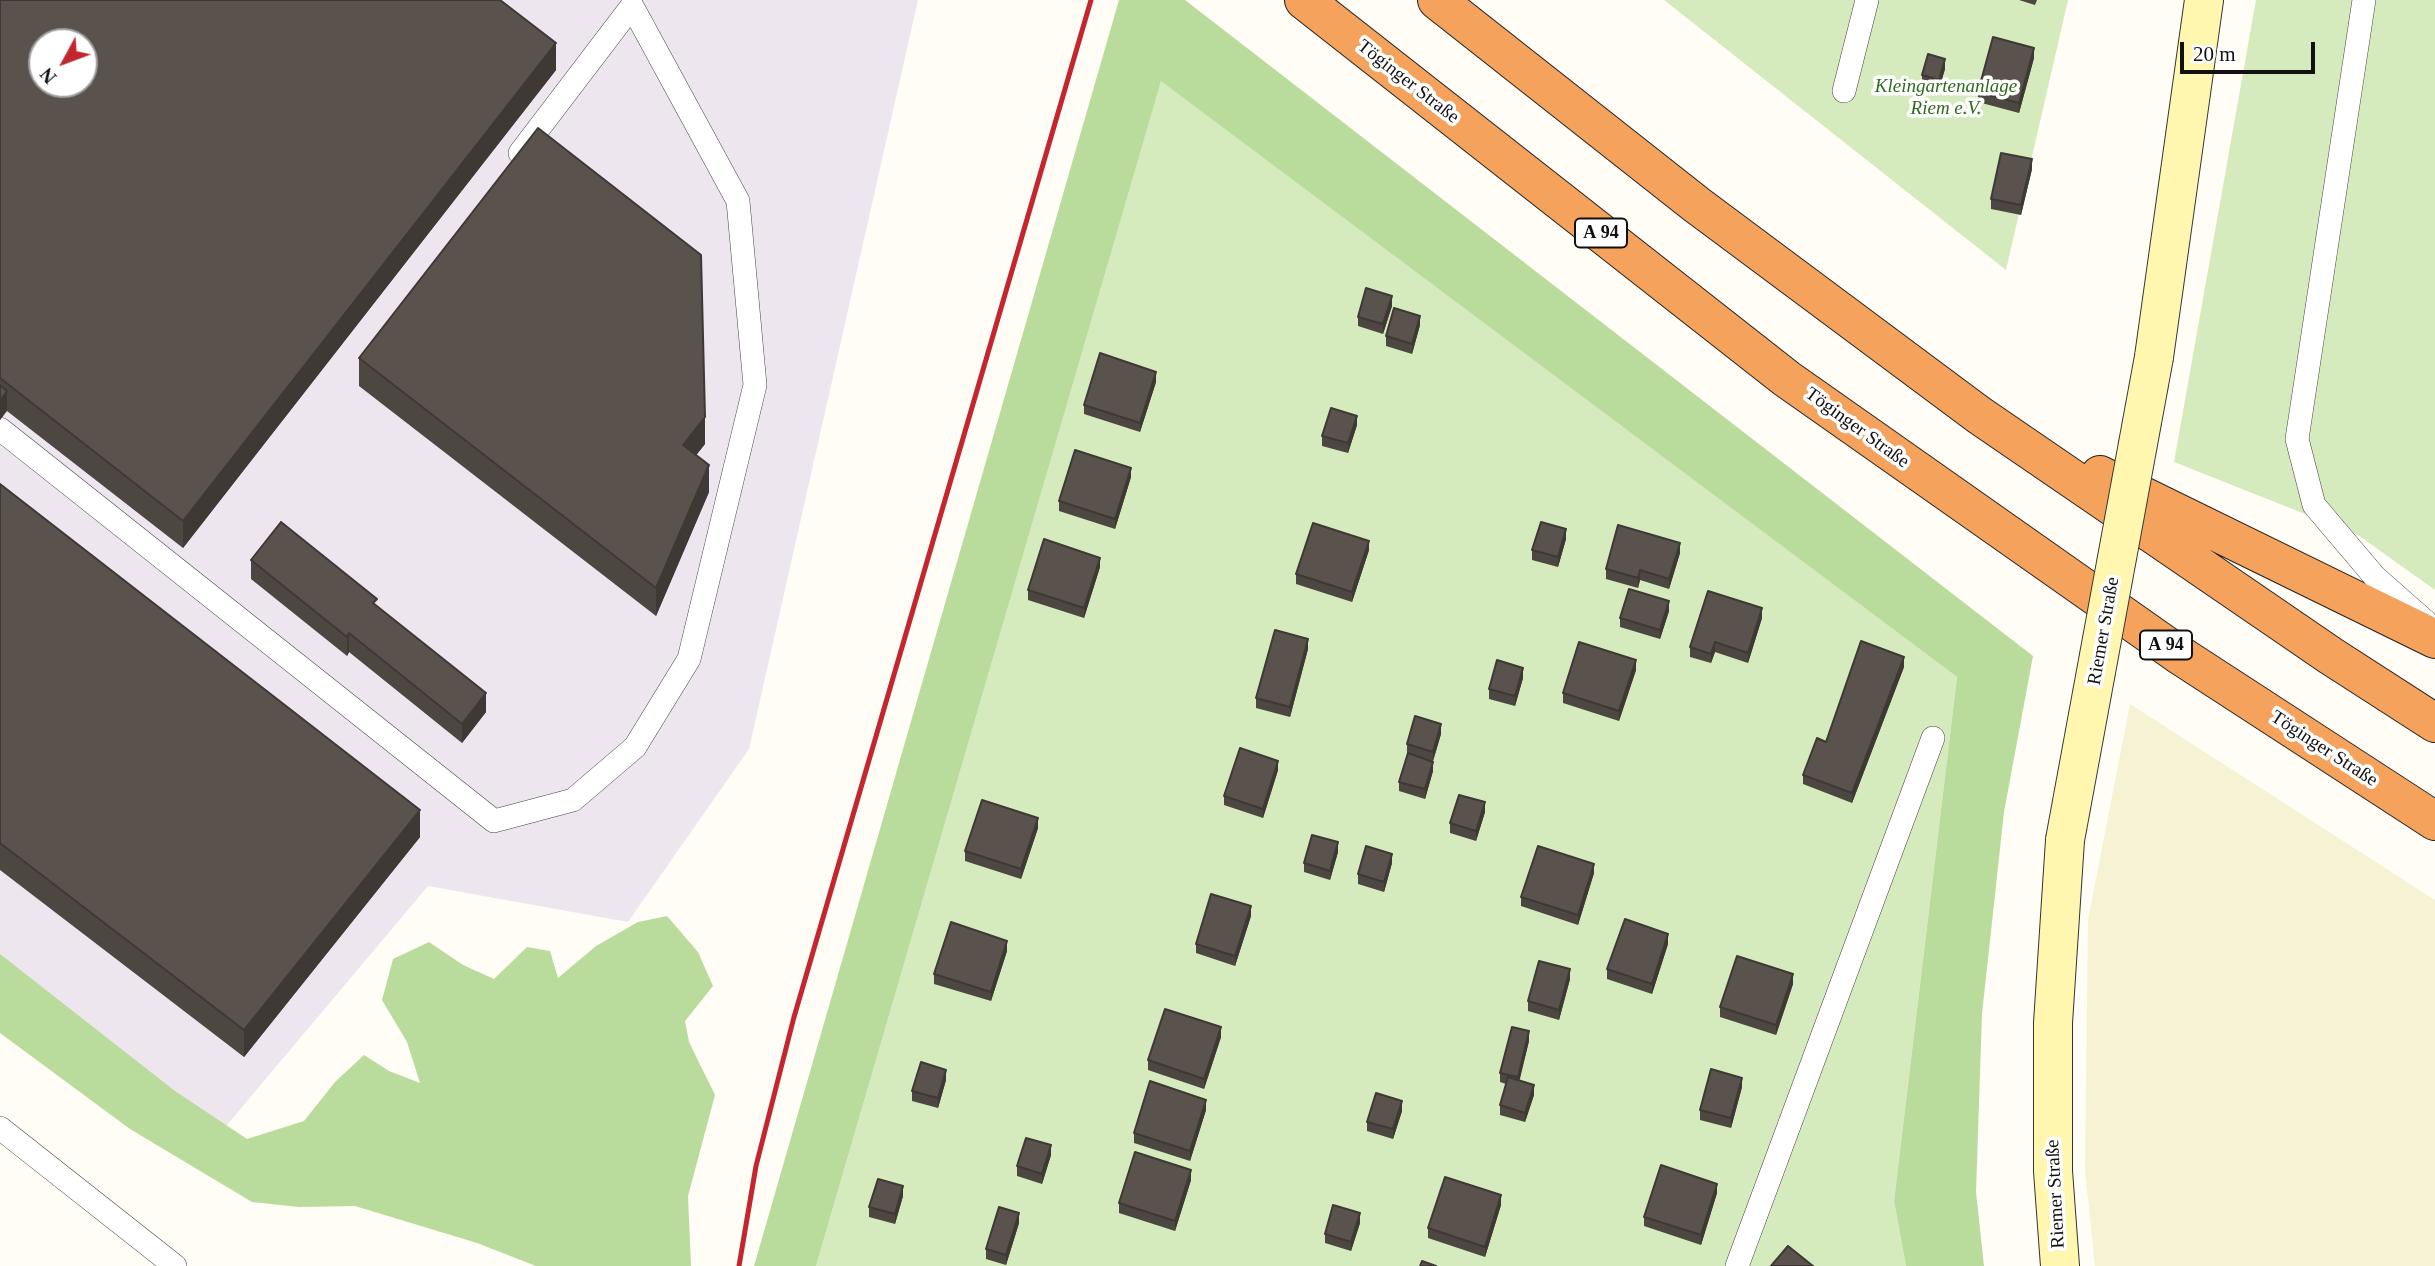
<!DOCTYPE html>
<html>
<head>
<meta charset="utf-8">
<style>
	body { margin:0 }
	#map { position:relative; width:2435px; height:1266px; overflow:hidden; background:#fffdf5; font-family:"Times New Roman",serif }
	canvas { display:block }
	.north { position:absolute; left:28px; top:28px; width:70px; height:70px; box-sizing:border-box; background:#fff; border:2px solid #a0a0a0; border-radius:50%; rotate:229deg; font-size:19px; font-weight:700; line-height:28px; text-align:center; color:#111 }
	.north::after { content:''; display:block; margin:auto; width:24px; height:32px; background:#c4262e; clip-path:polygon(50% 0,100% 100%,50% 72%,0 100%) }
	.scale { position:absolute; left:2180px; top:42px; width:135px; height:32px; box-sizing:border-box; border:4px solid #111; border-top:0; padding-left:9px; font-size:21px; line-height:24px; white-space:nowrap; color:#111; -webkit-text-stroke:5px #fff; paint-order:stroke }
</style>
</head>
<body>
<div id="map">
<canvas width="2435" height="1266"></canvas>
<div class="north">N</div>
<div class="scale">20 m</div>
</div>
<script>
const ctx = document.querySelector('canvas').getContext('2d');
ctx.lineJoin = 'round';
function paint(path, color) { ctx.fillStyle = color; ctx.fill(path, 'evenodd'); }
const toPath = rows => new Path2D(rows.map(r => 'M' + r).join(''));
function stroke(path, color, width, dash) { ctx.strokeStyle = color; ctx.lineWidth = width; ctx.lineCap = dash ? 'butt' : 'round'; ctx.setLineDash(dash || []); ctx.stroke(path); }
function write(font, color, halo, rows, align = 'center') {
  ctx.font = font + ' "Times New Roman",serif'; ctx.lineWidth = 7; ctx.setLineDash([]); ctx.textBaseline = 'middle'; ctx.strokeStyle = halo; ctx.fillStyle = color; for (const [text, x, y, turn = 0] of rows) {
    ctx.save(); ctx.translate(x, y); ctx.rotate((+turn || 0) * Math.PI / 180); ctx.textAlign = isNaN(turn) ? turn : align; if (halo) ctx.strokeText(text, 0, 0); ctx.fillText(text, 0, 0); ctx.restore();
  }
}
const industrial = toPath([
	[0,0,918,0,749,749,628,922,428,886,211,1144,0,984],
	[42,42,84,42,84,84,42,84]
]);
const farmland = toPath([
	[2130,704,2435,900,2435,1266,2095,1266,2085,1171,2088,920]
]);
const green = toPath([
	[1664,0,2068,0,2006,270],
	[2256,0,2435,0,2435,590,2358,535,2174,462],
	[1161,80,1957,677,1894,1201,1906,1266,816,1266]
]);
const forest = toPath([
	[1119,0,1185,0,2033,656,2004,812,1982,1014,1976,1192,1984,1266,1906,1266,1894,1201,1957,677,1161,81,816,1266,754,1266],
	[667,916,698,952,713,986,685,1021,689,1042,715,1095,688,1196,691,1266,536,1266,477,1243,355,1206,299,1207,252,1202,130,1129,0,1033,0,954,175,1091,247,1139,304,1121,335,1082,364,1055,389,1071,420,1083,407,1042,382,1000,393,959,429,942,463,965,494,979,527,947,550,951,558,978,596,946,638,922]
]);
const lane = toPath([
	[2364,0,2297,439,2314,505,2375,577,2425,621],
	[1844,91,1867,0],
	[0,429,494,821,573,800,635,747,689,659,755,385,738,201,632,6,520,153],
	[0,1128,175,1266],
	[1737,1266,1933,738]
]);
const secondary = toPath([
	[2154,357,2204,0],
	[2060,1266,2053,1171,2053,1023,2065,840]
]);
const highway = toPath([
	[1304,0,1787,379,2178,654,2435,821],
	[1437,0,1697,205,1979,415,2331,656,2435,723],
	[2100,475,2435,639]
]);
const rail = toPath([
	[739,1266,756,1166,794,1017,1091,0]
]);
const secondaryBridge = toPath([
	[2065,840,2154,357]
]);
const wall = toPath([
	[0,0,556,70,183,548,7,411,0,420],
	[2019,0,2037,0,2035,5],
	[2034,58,2019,113,1978,102,1978,92],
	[1945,69,1939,89,1922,84,1922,75],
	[2032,169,2021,215,1991,209,1991,199],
	[1392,306,1383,334,1358,326,1358,317],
	[1420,325,1412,354,1386,346,1386,336],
	[359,358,705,444,696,455,709,492,656,616,359,386],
	[1156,382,1140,432,1084,414,1084,405],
	[1357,425,1348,453,1322,446,1322,436],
	[1131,477,1115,529,1059,511,1059,501],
	[0,484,420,837,244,1057,0,870],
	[1566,539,1558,567,1532,560,1532,550],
	[1369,550,1352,602,1296,584,1296,574],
	[1680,553,1669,589,1640,580,1638,588,1606,579,1606,569],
	[251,560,377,606,486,712,462,743,349,652,347,656,251,579],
	[1100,567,1084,618,1028,600,1028,590],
	[1669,611,1660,639,1620,627,1620,618],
	[1762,618,1748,663,1715,652,1711,663,1690,657,1690,647],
	[1308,649,1290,717,1256,708,1256,698],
	[1904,667,1852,803,1803,784,1803,775,1826,742],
	[1636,670,1619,721,1563,703,1563,693],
	[1523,678,1515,706,1489,699,1489,689],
	[1441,734,1433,761,1433,771,1425,799,1399,791,1399,782,1407,754,1407,744],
	[1278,770,1263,818,1224,805,1224,796],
	[1485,812,1476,841,1450,833,1450,823],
	[1038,828,1021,879,965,861,965,851],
	[1338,852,1330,880,1304,872,1304,863],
	[1392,863,1384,892,1358,884,1358,874],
	[1594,873,1578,925,1521,906,1521,897],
	[1251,916,1235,966,1196,953,1196,944],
	[1668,944,1652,994,1607,979,1607,969],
	[1007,951,991,1001,934,984,934,974],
	[1570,979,1559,1020,1528,1011,1528,1001],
	[1793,984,1776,1035,1720,1017,1720,1007],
	[1221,1037,1204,1089,1148,1070,1148,1060],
	[1529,1041,1519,1080,1534,1095,1525,1122,1500,1115,1500,1105,1506,1084,1500,1082,1500,1073],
	[946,1080,938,1108,912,1101,912,1091],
	[1742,1087,1731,1128,1700,1120,1700,1110],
	[1206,1110,1190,1161,1134,1143,1134,1133],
	[1402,1111,1393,1139,1367,1131,1367,1122],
	[1051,1155,1042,1184,1017,1176,1017,1166],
	[1191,1180,1175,1231,1119,1213,1119,1203],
	[1717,1193,1701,1245,1644,1226,1644,1217],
	[903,1196,895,1224,869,1217,869,1207],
	[1501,1205,1485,1257,1428,1238,1428,1228],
	[1019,1223,1006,1265,986,1259,986,1249],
	[1360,1223,1351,1251,1325,1243,1325,1234]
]);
const shadedWall = toPath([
	[556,43,556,70,183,548,183,521],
	[2034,48,2034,58,2019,113,2019,103],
	[1945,59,1945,69,1939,89,1939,80],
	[2032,159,2032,169,2021,215,2021,205],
	[1392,296,1392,306,1383,334,1383,324],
	[1420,316,1420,325,1412,354,1412,344],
	[1156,372,1156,382,1140,432,1140,423],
	[7,391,7,410,0,420,0,401],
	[1357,416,1357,425,1348,453,1348,443],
	[705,417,705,444,683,472,683,445],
	[709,465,709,492,656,616,656,588],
	[1131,468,1131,477,1115,529,1115,519],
	[1566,529,1566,539,1558,567,1558,557],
	[1369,541,1369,550,1352,602,1352,592],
	[1680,543,1680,553,1669,589,1669,579],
	[1100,558,1100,567,1084,618,1084,608],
	[1640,570,1640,580,1638,588,1638,578],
	[1669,601,1669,611,1660,639,1660,630],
	[1762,608,1762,618,1748,663,1748,653],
	[349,633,349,652,347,656,347,637],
	[1308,639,1308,649,1290,717,1290,707],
	[1715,642,1715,652,1711,663,1711,654],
	[1904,657,1904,667,1852,803,1852,793],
	[1636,660,1636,670,1619,721,1619,711],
	[1523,668,1523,678,1515,706,1515,696],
	[486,693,486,712,462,743,462,724],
	[1441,724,1441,734,1433,761,1433,752],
	[1278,761,1278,770,1263,818,1263,809],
	[1433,762,1433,771,1425,799,1425,789],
	[1485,802,1485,812,1476,841,1476,831],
	[420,810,420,837,244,1057,244,1030],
	[1038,818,1038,828,1021,879,1021,869],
	[1338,842,1338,852,1330,880,1330,871],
	[1392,854,1392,863,1384,892,1384,882],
	[1594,864,1594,873,1578,925,1578,915],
	[1251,906,1251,916,1235,966,1235,956],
	[1668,934,1668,944,1652,994,1652,984],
	[1007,941,1007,951,991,1001,991,992],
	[1570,969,1570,979,1559,1020,1559,1010],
	[1793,974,1793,984,1776,1035,1776,1025],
	[1221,1027,1221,1037,1204,1089,1204,1079],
	[1529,1031,1529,1041,1518,1087,1518,1077],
	[946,1070,946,1080,938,1108,938,1098],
	[1742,1078,1742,1087,1731,1128,1731,1118],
	[1534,1085,1534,1095,1525,1122,1525,1113],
	[1206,1100,1206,1110,1190,1161,1190,1151],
	[1402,1101,1402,1111,1393,1139,1393,1129],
	[1051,1145,1051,1155,1042,1184,1042,1174],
	[1191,1170,1191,1180,1175,1231,1175,1221],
	[1717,1184,1717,1193,1701,1245,1701,1235],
	[903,1186,903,1196,895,1224,895,1214],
	[1501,1195,1501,1205,1485,1257,1485,1247],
	[1019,1213,1019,1223,1006,1265,1006,1255],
	[1360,1213,1360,1223,1351,1251,1351,1242]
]);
const building = toPath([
	[0,0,500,0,556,43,183,521,0,378,0,0],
	[42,42,84,42,84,84,42,84,42,42],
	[1993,37,2034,48,2019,103,1978,92,1993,37],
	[1928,54,1945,59,1939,80,1922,75,1928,54],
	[538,128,701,255,705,417,683,445,709,465,656,588,359,358,538,128],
	[2001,153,2032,159,2021,205,1991,199,2001,153],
	[1366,288,1392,296,1383,324,1358,317,1366,288],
	[1394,308,1420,316,1412,344,1386,336,1394,308],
	[1100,353,1156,372,1140,423,1084,405,1100,353],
	[0,385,7,391,0,401,0,385],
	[1331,408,1357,416,1348,443,1322,436,1331,408],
	[1075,450,1131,468,1115,519,1059,501,1075,450],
	[0,484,420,810,244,1030,0,843,0,484],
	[281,522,377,599,373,603,486,693,462,724,349,633,347,637,251,560,281,522],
	[1541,522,1566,529,1558,557,1532,550,1541,522],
	[1313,523,1369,541,1352,592,1296,574,1313,523],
	[1618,525,1680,543,1669,579,1640,570,1638,578,1606,569,1618,525],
	[1044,539,1100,558,1084,608,1028,590,1044,539],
	[1629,589,1669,601,1660,630,1620,618,1629,589],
	[1708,591,1762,608,1748,653,1715,642,1711,654,1690,647,1708,591],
	[1275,630,1308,639,1290,707,1256,698,1275,630],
	[1861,641,1904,657,1852,793,1803,775,1817,738,1826,742,1861,641],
	[1579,642,1636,660,1619,711,1563,693,1579,642],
	[1497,660,1523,668,1515,696,1489,689,1497,660],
	[1415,716,1441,724,1433,752,1407,744,1415,716],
	[1240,748,1278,761,1263,809,1224,796,1240,748],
	[1408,753,1433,762,1425,789,1399,782,1408,753],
	[1459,795,1485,802,1476,831,1450,823,1459,795],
	[982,800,1038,818,1021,869,965,851,982,800],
	[1312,835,1338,842,1330,871,1304,863,1312,835],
	[1366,846,1392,854,1384,882,1358,874,1366,846],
	[1538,846,1594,864,1578,915,1521,897,1538,846],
	[1211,894,1251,906,1235,956,1196,944,1211,894],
	[1625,919,1668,934,1652,984,1607,969,1625,919],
	[951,922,1007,941,991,992,934,974,951,922],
	[1737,956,1793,974,1776,1025,1720,1007,1737,956],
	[1539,961,1570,969,1559,1010,1528,1001,1539,961],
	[1165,1009,1221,1027,1204,1079,1148,1060,1165,1009],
	[1512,1027,1529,1031,1518,1077,1500,1073,1512,1027],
	[921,1062,946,1070,938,1098,912,1091,921,1062],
	[1711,1069,1742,1078,1731,1118,1700,1110,1711,1069],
	[1508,1077,1534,1085,1525,1113,1500,1105,1508,1077],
	[1150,1081,1206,1100,1190,1151,1134,1133,1150,1081],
	[1376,1093,1402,1101,1393,1129,1367,1122,1376,1093],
	[1026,1138,1051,1145,1042,1174,1017,1166,1026,1138],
	[1135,1152,1191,1170,1175,1221,1119,1203,1135,1152],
	[1661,1165,1717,1184,1701,1235,1644,1217,1661,1165],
	[1445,1177,1501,1195,1485,1247,1428,1228,1445,1177],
	[878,1179,903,1186,895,1214,869,1207,878,1179],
	[1333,1205,1360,1213,1351,1242,1325,1234,1333,1205],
	[999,1207,1019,1213,1006,1255,986,1249,999,1207],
	[1788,1246,1813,1266,1771,1266,1788,1246],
	[1422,1261,1436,1266,1420,1266,1422,1261]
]);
const shields = [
	[1601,233,52],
	[2166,645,52]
];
const shieldNames = [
	["A 94",1601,233],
	["A 94",2166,645]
];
const streetNames = [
	["Töginger Straße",1408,82,38],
	["Töginger Straße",1857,428,36],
	["Riemer Straße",2104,631,-80],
	["Töginger Straße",2324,749,33],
	["Riemer Straße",2056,1194,-93]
];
const parkNames = [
	["Kleingartenanlage",1946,87],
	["Riem e.V.",1946,109]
];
paint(industrial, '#eee6ef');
paint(farmland, '#f6f3d4');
paint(green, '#d5ebbd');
paint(forest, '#b9dc9c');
stroke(lane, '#444', 24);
stroke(secondary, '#333', 40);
stroke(highway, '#222', 40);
stroke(lane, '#fff', 23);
stroke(secondary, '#fff6b0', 38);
stroke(highway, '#f5a25d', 38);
stroke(rail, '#c4262e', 5);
stroke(secondaryBridge, '#333', 40, []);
stroke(secondaryBridge, '#fff6b0', 38);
paint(wall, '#4d4742');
paint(shadedWall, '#3f3936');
paint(building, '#5a524d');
stroke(building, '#3f3936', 2);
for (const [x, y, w] of shields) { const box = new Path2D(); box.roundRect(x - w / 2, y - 14.5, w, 29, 5); ctx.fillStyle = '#fff'; ctx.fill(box); stroke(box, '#111', 2); }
write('bold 18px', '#111', null, shieldNames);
write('19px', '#111', '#fff', streetNames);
write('italic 19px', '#2f6b1f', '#fff', parkNames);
</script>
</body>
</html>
